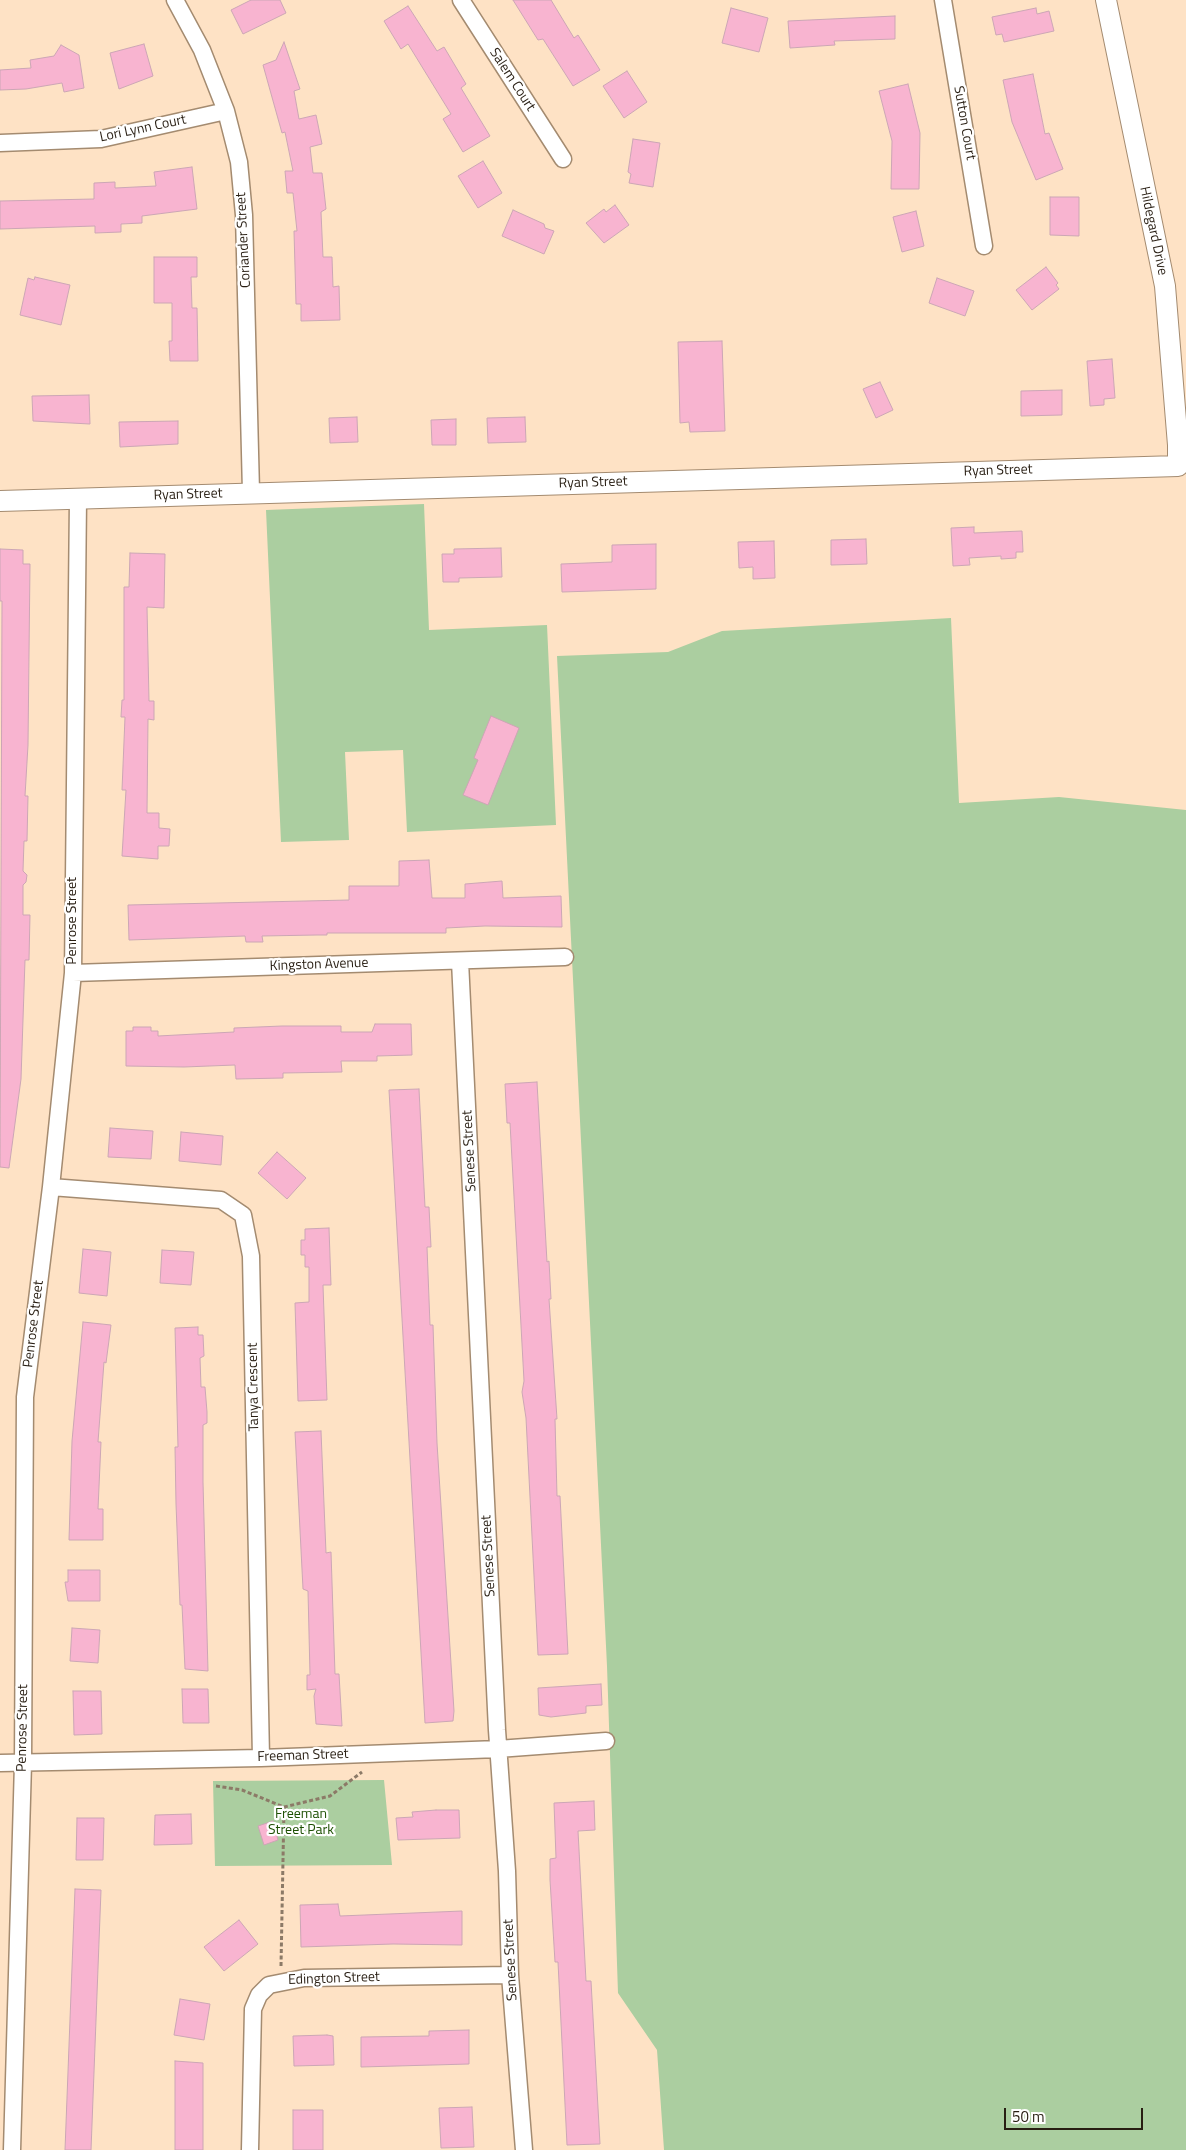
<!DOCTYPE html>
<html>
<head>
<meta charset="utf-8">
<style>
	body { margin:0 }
	#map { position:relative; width:1186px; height:2150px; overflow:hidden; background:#fee2c5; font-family:"Titillium Web",sans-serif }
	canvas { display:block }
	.scale { position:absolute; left:1004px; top:2108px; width:139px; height:22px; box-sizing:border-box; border:2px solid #281e13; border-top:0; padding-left:6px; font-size:15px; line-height:18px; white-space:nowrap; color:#281e13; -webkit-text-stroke:4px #fff; paint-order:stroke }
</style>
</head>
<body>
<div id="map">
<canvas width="1186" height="2150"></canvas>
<div class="scale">50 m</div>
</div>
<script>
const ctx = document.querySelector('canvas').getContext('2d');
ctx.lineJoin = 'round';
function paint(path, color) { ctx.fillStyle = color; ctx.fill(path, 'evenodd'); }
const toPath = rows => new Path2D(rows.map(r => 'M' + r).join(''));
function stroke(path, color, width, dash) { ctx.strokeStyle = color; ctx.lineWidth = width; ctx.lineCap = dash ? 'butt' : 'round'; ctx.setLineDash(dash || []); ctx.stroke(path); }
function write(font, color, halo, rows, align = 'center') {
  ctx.font = font + ' "Titillium Web",sans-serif'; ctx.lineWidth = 4.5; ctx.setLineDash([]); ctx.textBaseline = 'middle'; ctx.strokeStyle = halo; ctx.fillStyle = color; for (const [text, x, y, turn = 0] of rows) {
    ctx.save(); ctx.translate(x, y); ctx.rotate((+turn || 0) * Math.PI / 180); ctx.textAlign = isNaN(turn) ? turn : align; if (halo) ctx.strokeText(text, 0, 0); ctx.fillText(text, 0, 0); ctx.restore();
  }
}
const green = toPath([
	[424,504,429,630,547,625,556,825,407,832,403,750,345,752,349,840,281,842,266,510],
	[951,618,959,803,1059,797,1186,810,1186,2150,664,2150,657,2050,618,1993,607,1666,557,656,668,652,722,631],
	[384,1780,392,1865,215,1866,213,1781]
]);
const building = toPath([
	[251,0,280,0,286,13,243,34,231,10,251,0],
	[513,0,551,0,574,38,578,35,600,70,573,86,543,39,538,40,513,0],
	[408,6,437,51,444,47,466,84,461,88,490,136,463,152,443,119,451,114,408,44,401,49,384,21,408,6],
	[731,8,768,18,759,52,722,43,731,8],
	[1036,8,1037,14,1049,11,1054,31,1004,42,1002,34,996,35,992,17,1036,8],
	[895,16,895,39,834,41,835,45,790,48,788,21,895,16],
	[284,42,300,89,294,91,299,119,316,115,322,144,310,147,313,173,322,173,326,209,321,212,323,257,332,257,333,287,339,286,340,320,301,321,301,304,296,304,294,231,297,231,293,193,287,193,285,171,293,171,285,132,282,133,263,65,276,60,284,42],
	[144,44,153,76,119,89,110,53,144,44],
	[61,45,79,55,84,88,64,92,62,83,26,89,0,90,0,70,31,68,30,60,54,56,61,45],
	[627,71,647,102,624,118,603,86,627,71],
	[1033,74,1045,134,1049,133,1063,169,1036,180,1012,122,1003,80,1033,74],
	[908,84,920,133,919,189,891,189,892,141,879,91,908,84],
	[633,139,660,143,653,187,629,183,631,174,628,172,633,139],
	[483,161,502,193,478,208,458,176,483,161],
	[192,167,197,209,142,216,142,223,121,224,121,232,95,233,95,226,0,229,0,201,94,199,94,183,115,182,115,188,156,186,154,172,192,167],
	[1050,197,1079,197,1079,236,1050,235,1050,197],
	[615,205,629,225,604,243,586,223,604,209,606,212,615,205],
	[513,210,544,224,545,228,554,231,544,254,502,236,513,210],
	[916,211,924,246,902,252,893,217,916,211],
	[154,257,197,257,197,277,191,277,192,308,197,308,198,361,170,361,169,341,172,341,172,303,154,303,154,257],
	[1046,267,1058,283,1056,285,1059,289,1032,310,1016,290,1046,267],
	[35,277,70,285,61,325,20,315,28,278,34,280,35,277],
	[937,278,974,291,965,316,929,303,937,278],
	[722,341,725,431,690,432,689,422,680,423,678,342,722,341],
	[1112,359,1115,398,1104,399,1104,405,1090,406,1087,361,1112,359],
	[880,382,893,410,876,418,863,389,880,382],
	[1062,390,1062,415,1021,416,1021,391,1062,390],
	[89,395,90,424,33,421,32,396,89,395],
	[357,417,358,442,330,443,329,418,357,417],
	[525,417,526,442,488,443,487,418,525,417],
	[456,419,456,445,432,445,431,420,456,419],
	[178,421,178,444,120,447,119,422,178,421],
	[974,527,974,533,1022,531,1023,552,1016,552,1016,558,1001,559,1001,556,969,558,970,565,953,566,951,528,974,527],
	[866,539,867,564,831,565,831,540,866,539],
	[774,541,775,578,753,579,753,567,739,568,738,542,774,541],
	[656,544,656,589,562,592,561,564,612,562,612,545,656,544],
	[501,548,502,577,459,578,459,582,443,582,442,554,454,554,454,549,501,548],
	[0,549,23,550,23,564,30,564,28,745,25,796,28,796,27,841,24,841,23,871,27,875,26,882,23,885,23,915,30,915,29,960,25,960,21,1079,9,1168,0,1167,2,601,0,601,0,549],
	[130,553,165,554,164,608,147,607,149,701,154,701,154,720,148,719,147,813,159,813,159,828,170,829,169,846,158,846,158,859,122,856,126,790,122,790,125,717,121,717,122,700,124,700,124,587,129,587,130,553],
	[491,716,519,728,488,805,463,795,478,760,474,758,491,716],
	[429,860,432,898,465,898,465,884,502,881,503,898,561,896,562,927,485,926,446,928,446,933,327,933,327,935,317,935,262,936,263,942,246,942,245,936,129,940,128,905,349,900,349,886,399,886,399,861,429,860],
	[375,1024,411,1024,412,1055,377,1056,377,1061,341,1061,342,1072,283,1073,283,1078,236,1079,235,1065,184,1067,126,1066,126,1031,133,1031,133,1027,151,1027,151,1031,158,1031,158,1036,234,1032,234,1028,282,1026,341,1026,341,1032,372,1032,375,1024],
	[537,1082,547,1262,549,1261,551,1299,549,1299,557,1419,555,1419,557,1496,560,1496,568,1654,538,1655,526,1418,522,1392,524,1381,510,1123,507,1123,505,1084,537,1082],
	[419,1089,425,1207,429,1207,431,1247,427,1247,430,1325,433,1325,437,1443,454,1711,453,1721,425,1723,389,1090,419,1089],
	[110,1128,153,1131,151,1159,108,1157,110,1128],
	[181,1132,223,1136,221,1165,179,1161,181,1132],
	[277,1152,306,1178,287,1199,258,1173,277,1152],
	[329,1228,331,1285,323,1285,327,1400,298,1401,295,1303,309,1302,309,1267,305,1267,305,1255,301,1255,301,1240,305,1240,305,1229,329,1228],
	[83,1249,111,1252,107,1296,79,1293,83,1249],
	[162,1250,194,1252,191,1285,160,1283,162,1250],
	[83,1322,111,1325,106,1363,104,1362,98,1442,101,1442,98,1509,103,1509,103,1540,69,1540,72,1441,83,1322],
	[198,1327,198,1335,203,1335,204,1356,200,1358,201,1387,205,1387,207,1412,207,1423,203,1425,203,1482,208,1671,185,1669,182,1605,180,1605,176,1504,175,1447,178,1447,175,1328,198,1327],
	[321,1431,326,1553,331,1552,335,1674,339,1674,342,1726,316,1724,314,1696,316,1689,307,1690,307,1675,310,1675,308,1591,303,1589,295,1432,321,1431],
	[68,1570,100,1570,100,1601,68,1601,65,1582,68,1582,68,1570],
	[72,1628,100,1630,98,1663,70,1661,72,1628],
	[601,1684,602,1705,586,1706,586,1713,551,1717,539,1715,538,1688,601,1684],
	[182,1689,208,1689,209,1723,183,1723,182,1689],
	[73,1691,101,1691,102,1734,74,1735,73,1691],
	[594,1801,595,1830,578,1831,586,1981,591,1981,600,2144,567,2145,558,1962,555,1962,550,1880,550,1859,556,1858,554,1803,594,1801],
	[436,1810,459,1810,460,1838,398,1840,396,1818,413,1817,412,1812,436,1810],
	[191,1814,192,1844,154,1845,155,1815,191,1814],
	[77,1818,104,1818,103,1860,76,1860,77,1818],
	[273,1821,278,1840,264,1845,258,1826,273,1821],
	[75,1889,101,1890,91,2150,65,2150,75,1889],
	[338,1904,340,1916,462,1911,462,1945,393,1944,301,1947,300,1905,338,1904],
	[239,1920,258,1944,224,1971,204,1947,239,1920],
	[180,1999,210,2004,204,2040,174,2035,180,1999],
	[469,2030,469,2064,361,2067,361,2037,429,2036,429,2031,469,2030],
	[327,2035,333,2036,334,2065,294,2066,293,2036,327,2035],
	[175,2061,203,2063,203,2150,175,2150,175,2061],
	[472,2107,474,2147,441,2148,439,2108,472,2107],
	[293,2110,323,2110,323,2150,293,2150,293,2110]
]);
const path = toPath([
	[216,1786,242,1790,284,1807,330,1796,362,1772],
	[281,1966,284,1807]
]);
const minor = toPath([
	[175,0,202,50,226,111,239,162,244,215,251,492],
	[461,0,563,159],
	[943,0,984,246],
	[0,143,101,139,226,111],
	[460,961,497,1730,507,1871,510,1975,524,2150],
	[73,973,565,957],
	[51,1187,221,1200,243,1215,251,1256,261,1758],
	[0,1763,261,1758,498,1749,606,1741],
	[12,2150,23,1763,25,1397,51,1187,73,973,78,499],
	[250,2150,253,2009,259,1995,269,1985,304,1978,510,1975]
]);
const tertiary = toPath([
	[0,501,1178,466,1178,445,1165,286,1106,0]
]);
const streetNames = [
	["Salem Court",512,80,57],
	["Sutton Court",964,123,80],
	["Lori Lynn Court",143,129,-12],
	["Hildegard Drive",1153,231,78],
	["Coriander Street",244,240,-93],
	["Ryan Street",998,471,-2],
	["Ryan Street",593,483,-2],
	["Ryan Street",188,495,-2],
	["Penrose Street",73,921,-90],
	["Kingston Avenue",319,965,-2],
	["Senese Street",470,1151,-93],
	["Penrose Street",34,1324,-83],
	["Tanya Crescent",254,1387,-91],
	["Senese Street",489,1556,-93],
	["Penrose Street",23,1728,-89],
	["Freeman Street",303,1756,-2],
	["Senese Street",511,1960,-93],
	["Edington Street",334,1979,-2]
];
const parkNames = [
	["Freeman",301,1815],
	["Street Park",301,1831]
];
paint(green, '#abcea0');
paint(building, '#f8b4d0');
stroke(building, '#cca6b5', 1);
stroke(minor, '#a48b70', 19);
stroke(tertiary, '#a48b70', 22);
stroke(path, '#8c7a67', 3, [4, 2.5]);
stroke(minor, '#fff', 16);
stroke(tertiary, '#fff', 20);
write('14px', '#281e13', '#fff', streetNames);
write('14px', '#1d5003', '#fff', parkNames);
</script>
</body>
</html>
